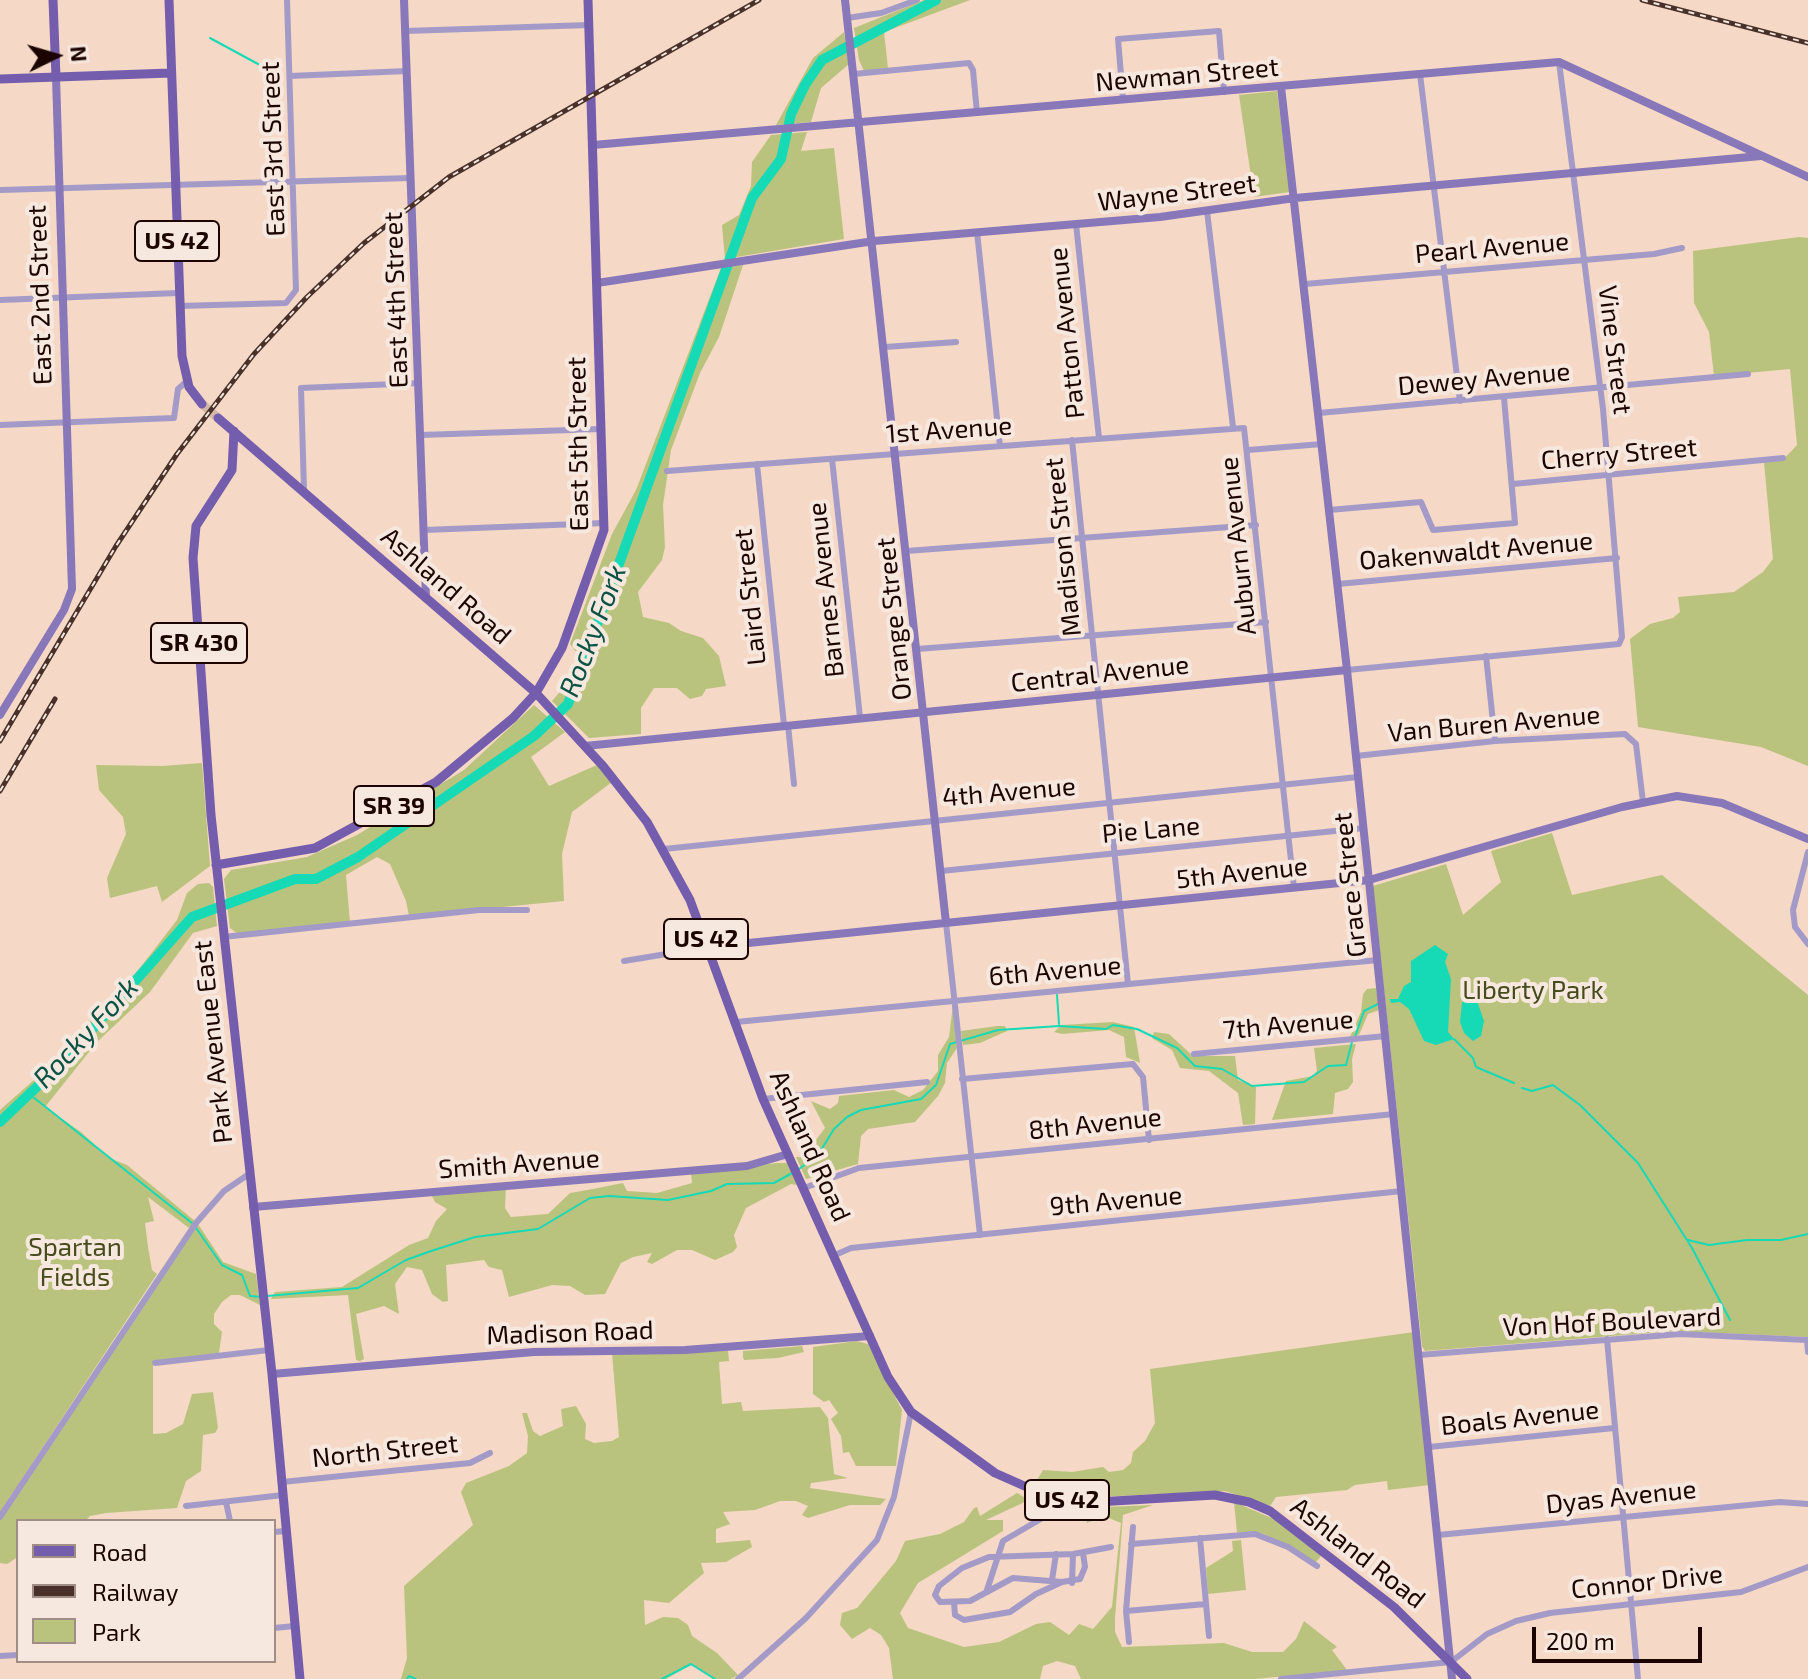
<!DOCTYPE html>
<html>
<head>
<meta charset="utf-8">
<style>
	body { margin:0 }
	#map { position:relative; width:1808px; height:1679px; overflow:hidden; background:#f5d8c5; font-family:"Exo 2",sans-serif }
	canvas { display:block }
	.legend { position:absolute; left:16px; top:1519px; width:260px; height:144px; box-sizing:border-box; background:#f7e8df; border:2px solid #9f8d86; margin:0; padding:10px 14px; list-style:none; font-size:24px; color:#1c0500 }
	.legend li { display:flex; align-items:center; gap:16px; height:40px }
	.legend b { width:40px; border:2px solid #9f8d86 }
	.north { position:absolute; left:16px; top:16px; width:80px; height:80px; -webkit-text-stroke:6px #f7e8df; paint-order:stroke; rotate:85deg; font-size:22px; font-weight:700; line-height:32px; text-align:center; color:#1c0500 }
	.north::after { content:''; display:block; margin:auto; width:28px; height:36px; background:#1c0500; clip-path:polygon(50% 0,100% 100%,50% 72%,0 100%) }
	.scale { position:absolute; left:1532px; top:1627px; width:170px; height:36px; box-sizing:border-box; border:4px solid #1c0500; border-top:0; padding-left:10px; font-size:24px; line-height:28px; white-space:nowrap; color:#1c0500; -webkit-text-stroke:6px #f7e8df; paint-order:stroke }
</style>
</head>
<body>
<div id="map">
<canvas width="1808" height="1679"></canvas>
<ul class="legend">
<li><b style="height:10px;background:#755dae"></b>Road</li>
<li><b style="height:10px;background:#493129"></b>Railway</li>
<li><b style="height:22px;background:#bac37d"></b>Park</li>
</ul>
<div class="north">N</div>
<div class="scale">200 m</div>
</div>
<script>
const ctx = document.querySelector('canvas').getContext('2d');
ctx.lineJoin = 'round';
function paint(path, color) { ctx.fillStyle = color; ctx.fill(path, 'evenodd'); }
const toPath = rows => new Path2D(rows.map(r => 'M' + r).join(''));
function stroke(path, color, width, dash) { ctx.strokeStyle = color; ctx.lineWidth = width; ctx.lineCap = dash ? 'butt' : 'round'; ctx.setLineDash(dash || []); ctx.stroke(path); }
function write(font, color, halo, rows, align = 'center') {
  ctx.font = font + ' "Exo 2",sans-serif'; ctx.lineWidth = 8; ctx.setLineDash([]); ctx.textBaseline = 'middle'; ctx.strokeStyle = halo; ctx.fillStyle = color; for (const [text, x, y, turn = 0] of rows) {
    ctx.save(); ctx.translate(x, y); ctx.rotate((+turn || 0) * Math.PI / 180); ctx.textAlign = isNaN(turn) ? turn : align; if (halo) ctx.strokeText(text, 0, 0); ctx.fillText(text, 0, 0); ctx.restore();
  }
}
const green = toPath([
	[924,0,970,0,884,32,888,68,864,71,859,60,854,28],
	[844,32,849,64,821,88,811,122,776,125,813,58],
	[1277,91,1290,192,1254,197,1239,95],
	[807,132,801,151,834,148,844,239,725,259,722,225,739,215,751,186,752,162,771,135],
	[1799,237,1808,238,1808,766,1761,747,1638,727,1630,639,1650,624,1673,618,1680,612,1678,597,1734,592,1763,572,1773,559,1764,462,1783,460,1797,445,1790,369,1714,376,1709,332,1694,303,1693,251],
	[743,265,719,337,700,373,671,450,663,505,665,547,662,560,638,592,643,617,669,623,681,631,703,638,719,656,726,686,706,689,702,696,690,699,677,688,654,688,641,708,641,734,589,738,552,701,572,678,580,657,570,644,612,534,636,490,721,268],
	[534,705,565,732,531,757,549,786,597,765,612,782,572,812,562,854,564,901,409,916,406,901,390,864,377,857,346,875,350,923,238,934,230,928,224,879,231,870,307,857,357,835,464,770],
	[202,763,210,866,162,902,157,886,110,898,107,878,126,834,123,817,99,790,96,765,162,766],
	[1552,833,1572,895,1662,875,1808,995,1808,1337,1674,1331,1425,1351,1422,1346,1373,886,1446,864,1463,915,1501,882,1491,851],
	[209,883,213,887,217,926,193,933,150,992,97,1042,45,1107,81,1132,109,1158,127,1165,195,1221,189,1228,148,1197,154,1221,145,1223,148,1247,152,1270,157,1274,0,1512,0,1110,34,1080,136,973,177,920,187,893,198,884],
	[1376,988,1379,1010,1368,1014,1359,1035,1350,1037,1361,1012,1363,994,1367,989],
	[953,1005,957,1048,947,1063,945,1083,938,1096,915,1122,868,1129,861,1136,858,1164,806,1179,796,1157,803,1157,825,1128,811,1101,830,1109,838,1103,839,1096,894,1090,909,1097,923,1090,938,1071,938,1055,949,1037],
	[1113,1022,1134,1027,1140,1063,1126,1057,1124,1037,1109,1030,1062,1034,1054,1032,1062,1025],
	[997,1026,1005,1026,1007,1031,980,1043,963,1045,961,1031],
	[1154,1032,1169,1034,1193,1056,1235,1056,1238,1080,1256,1087,1255,1124,1243,1125,1238,1093,1209,1071,1180,1068,1172,1050,1152,1038],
	[1356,1044,1352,1059,1353,1082,1348,1089,1335,1093,1333,1114,1272,1120,1286,1081,1313,1076,1317,1071,1314,1048],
	[777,1163,787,1163,798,1185,791,1184,746,1208,734,1235,737,1247,733,1252,715,1260,692,1250,677,1250,652,1264,647,1262,652,1253,633,1257,621,1263,605,1294,585,1295,570,1286,552,1285,509,1297,502,1270,489,1267,484,1260,446,1265,448,1301,443,1302,432,1294,422,1270,407,1267,395,1284,399,1314,384,1306,356,1314,364,1359,360,1361,356,1360,348,1295,271,1299,275,1292,342,1287,409,1245,428,1238,436,1221,447,1209,435,1202,431,1194,506,1187,505,1208,511,1217,548,1214,570,1193,593,1189,623,1183,627,1191,657,1193,692,1183,691,1173],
	[198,1224,223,1262,256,1274,260,1305,240,1295,231,1295,222,1302,214,1314,214,1324,222,1332,219,1353,153,1361,153,1434,166,1433,183,1424,192,1394,213,1392,218,1428,215,1433,203,1435,201,1471,186,1481,177,1508,106,1513,90,1516,85,1521,18,1521,18,1557,7,1564,0,1563,0,1521],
	[1414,1332,1430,1485,1388,1490,1387,1481,1355,1485,1347,1490,1276,1497,1270,1506,1225,1491,1098,1497,1033,1487,1043,1470,1072,1472,1103,1467,1109,1472,1123,1470,1131,1463,1133,1452,1145,1441,1155,1423,1150,1369],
	[857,1341,868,1344,902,1410,896,1466,856,1466,849,1452,843,1453,841,1436,831,1419,838,1413,829,1400,824,1402,813,1394,813,1347],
	[802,1346,804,1352,778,1358,744,1360,743,1357,743,1351],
	[728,1351,729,1361,719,1362,722,1404,741,1402,743,1411,820,1407,828,1418,834,1474,848,1478,811,1483,810,1488,886,1499,880,1505,850,1505,808,1518,802,1515,808,1506,796,1501,780,1501,755,1510,723,1512,730,1524,716,1529,716,1543,750,1540,752,1547,726,1562,701,1563,704,1573,669,1603,644,1600,645,1625,663,1617,678,1618,688,1625,692,1636,717,1653,738,1675,731,1679,714,1679,692,1664,666,1679,401,1679,407,1658,404,1586,473,1525,461,1492,466,1483,509,1466,527,1453,528,1436,522,1413,527,1413,533,1431,540,1436,563,1426,561,1409,576,1406,586,1424,585,1439,594,1443,612,1441,619,1437,612,1353],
	[1017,1493,1029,1500,986,1520,1003,1520,1003,1531,918,1583,900,1613,908,1628,964,1647,999,1642,1036,1624,1050,1622,1069,1635,1079,1624,1093,1629,1112,1607,1121,1523,1104,1516,1087,1523,1085,1513,1066,1518,1059,1514,1081,1508,1153,1505,1123,1515,1115,1618,1115,1632,1122,1647,1224,1643,1252,1652,1283,1652,1296,1639,1304,1621,1337,1647,1332,1650,1347,1670,1255,1679,1081,1679,1075,1666,1057,1661,1043,1666,1040,1679,893,1679,889,1648,881,1635,870,1628,852,1639,840,1625,842,1613,857,1608,896,1561,905,1541,940,1534,964,1522,974,1508,977,1507,980,1516],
	[1234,1502,1274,1519,1321,1556,1316,1562,1264,1534,1237,1532],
	[1241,1540,1246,1590,1208,1594,1206,1568,1233,1551,1232,1541]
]);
const water = toPath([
	[1435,945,1448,954,1445,962,1451,979,1448,1032,1454,1039,1436,1045,1424,1041,1409,1009,1400,1002,1391,1003,1390,999,1398,999,1404,986,1411,982,1411,961],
	[1468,996,1476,998,1484,1021,1481,1036,1473,1041,1464,1033,1460,1022,1462,1003]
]);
const stream = toPath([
	[210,38,282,77],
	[1057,995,1059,1024],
	[1355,1037,1364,1011,1380,1003],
	[1454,1039,1473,1058,1476,1067,1514,1083],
	[1522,1088,1532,1091,1553,1085,1580,1105,1638,1163,1692,1248,1730,1320],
	[28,1093,192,1223],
	[799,1169,818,1155,834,1129,847,1117,861,1110,921,1099,936,1085,950,1044,998,1030,1059,1026,1106,1029,1113,1025,1137,1029,1177,1048,1195,1066,1222,1069,1252,1086,1304,1082,1328,1066,1346,1065,1352,1042],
	[196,1228,222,1265,242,1275,250,1296,261,1297],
	[1688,1240,1709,1245,1747,1240,1781,1240,1808,1234],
	[267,1296,358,1288,406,1260,431,1251,475,1237,538,1229,590,1198,609,1196,668,1200,711,1191,727,1184,774,1183,794,1172],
	[407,1679,409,1676,416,1679],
	[662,1679,691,1664,715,1679]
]);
const river = toPath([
	[0,1122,65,1060,192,917,295,879,316,879,358,857,534,736,568,704,752,198,781,159,791,114,805,85,822,60,936,0]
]);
const primaryTunnel = toPath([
	[202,404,218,418]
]);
const street = toPath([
	[847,18,881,13,917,0],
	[405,31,589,25],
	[854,74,969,63,973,70,977,113],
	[1420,74,1460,401],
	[290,76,407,71],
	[1123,99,1118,39,1219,31,1224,92],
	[0,190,411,178],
	[1207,211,1233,427],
	[1076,224,1099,438],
	[977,232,1000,446],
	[1305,284,1654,254,1682,248],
	[0,300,178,293],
	[179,306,286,303,296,290,287,0],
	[885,347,956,342],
	[1319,413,1748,374],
	[0,425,174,418,178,389,187,381],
	[421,435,601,429],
	[1072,440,1128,984],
	[1248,450,1322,444],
	[832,459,860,717],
	[757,464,784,725],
	[667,471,1244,428,1294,888],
	[1513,484,1783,458],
	[304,490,301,388,419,383],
	[1329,510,1421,502,1433,530,1515,523,1504,398],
	[424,530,604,523],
	[906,551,1256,525],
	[1338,584,1617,558],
	[917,649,1266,622],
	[1486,656,1495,741],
	[1347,670,1619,644,1622,637,1603,409,1559,62],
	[788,725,794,784],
	[1356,756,1495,741,1625,734,1636,744,1643,802],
	[664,849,1358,777],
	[1808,852,1793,910,1795,927,1808,944],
	[941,871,1364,828],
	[946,923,980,1235],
	[223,937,479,910,527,910],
	[624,961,709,947],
	[736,1022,1378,960],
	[1194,1054,1386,1036],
	[962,1079,1133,1064,1143,1077,1149,1140],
	[763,1099,927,1082],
	[804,1188,859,1168,1394,1114],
	[835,1255,851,1248,1402,1191],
	[1607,1339,1638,1679],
	[1419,1355,1680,1334,1807,1340,1808,1352],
	[155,1363,269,1350],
	[1429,1447,1614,1428],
	[282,1482,470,1463,490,1453],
	[226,1502,230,1521],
	[186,1506,283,1495],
	[0,1517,196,1223,224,1191,249,1174],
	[274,1532,286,1531],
	[1438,1535,1780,1502,1808,1504],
	[1200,1538,1209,1636],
	[1131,1544,1255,1534,1288,1547,1317,1566],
	[1052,1580,1056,1554],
	[1062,1582,1013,1578,970,1601,940,1602,935,1595,939,1586,962,1568,989,1557,1073,1554,1111,1547],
	[1072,1583,1073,1554],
	[987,1590,1003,1541,1051,1513,1059,1499],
	[954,1602,955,1615,964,1620,1010,1612,1036,1594,1062,1582,1080,1579,1085,1567,1083,1553],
	[1126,1611,1206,1604],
	[274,1628,295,1626],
	[1129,1642,1126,1611,1133,1527],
	[0,1656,18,1655],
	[738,1679,806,1618,877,1540,894,1497,911,1412],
	[1281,1679,1451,1662,1487,1634,1516,1621,1550,1613,1741,1592,1808,1567]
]);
const secondary = toPath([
	[404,0,426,598],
	[845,0,946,923],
	[1281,87,1347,670,1452,1679],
	[593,145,1559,62,1808,177],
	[597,283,874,241,1160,217,1295,198,1761,156],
	[0,715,64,610,72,589,56,77],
	[585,746,1347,670],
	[709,947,1369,880,1622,807,1677,796,1722,803,1808,839],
	[253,1207,747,1166,788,1154],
	[272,1374,534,1352,685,1350,870,1336]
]);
const primary = toPath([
	[53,0,56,77],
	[169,0,182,356,189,387,202,404],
	[0,79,171,73],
	[218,418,536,693,603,766,647,822,690,900,763,1099,888,1377,911,1412,995,1473,1047,1496,1097,1502,1215,1495,1249,1502,1270,1511,1394,1607,1467,1679],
	[234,431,232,470,196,526,193,558,211,815,272,1374,300,1679],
	[216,865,315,848,436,782,513,718,536,693,562,648,604,530,588,0]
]);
const rail = toPath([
	[1642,0,1808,43],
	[0,741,116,546,177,454,254,354,307,297,364,243,449,177,759,0],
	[0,791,55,699]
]);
const shields = [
	[177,241,84],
	[199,643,96],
	[394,806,80],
	[706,939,84],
	[1067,1500,84]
];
const shieldNames = [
	["US 42",177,241],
	["SR 430",199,643],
	["SR 39",394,806],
	["US 42",706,939],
	["US 42",1067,1500]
];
const streetNames = [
	["Newman Street",1187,75,-5],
	["East 3rd Street",273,149,-92],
	["Wayne Street",1177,193,-7],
	["Pearl Avenue",1492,248,-5],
	["East 2nd Street",40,295,-92],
	["East 4th Street",396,300,-92],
	["Patton Avenue",1067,333,-96],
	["Vine Street",1615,350,83],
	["Dewey Avenue",1484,379,-5],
	["1st Avenue",949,430,-4],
	["East 5th Street",578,444,-91],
	["Cherry Street",1619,454,-5],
	["Auburn Avenue",1238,546,-96],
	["Madison Street",1063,547,-96],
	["Oakenwaldt Avenue",1476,551,-5],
	["Ashland Road",446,586,41],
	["Barnes Avenue",826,590,-96],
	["Laird Street",750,597,-96],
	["Orange Street",894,619,-96],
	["Central Avenue",1100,674,-6],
	["Van Buren Avenue",1494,724,-5],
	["4th Avenue",1009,792,-5],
	["Pie Lane",1151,830,-5],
	["5th Avenue",1242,873,-6],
	["Grace Street",1350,885,-96],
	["6th Avenue",1055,971,-5],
	["7th Avenue",1288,1025,-5],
	["Park Avenue East",213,1042,-96],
	["8th Avenue",1095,1124,-6],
	["Ashland Road",810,1146,66],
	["Smith Avenue",519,1164,-4],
	["9th Avenue",1116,1201,-5],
	["Von Hof Boulevard",1612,1322,-3],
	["Madison Road",570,1333,-2],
	["Boals Avenue",1520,1418,-6],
	["North Street",385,1451,-6],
	["Dyas Avenue",1621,1497,-6],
	["Ashland Road",1358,1553,38],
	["Connor Drive",1647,1582,-6]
];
const parkNames = [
	["Liberty Park",1533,990],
	["Spartan",75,1247],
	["Fields",75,1277]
];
const waterNames = [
	["Rocky Fork",593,631,-69],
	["Rocky Fork",86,1033,-47]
];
paint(green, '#bac37d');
paint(water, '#16d9b6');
stroke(stream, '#16d9b6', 2);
stroke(river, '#16d9b6', 10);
stroke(primaryTunnel, '#d4b8a7', 9, [9, 4.5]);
stroke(street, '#a49ac7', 6);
stroke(secondary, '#8877b9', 8);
stroke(primary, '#755dae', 9);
stroke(rail, '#493129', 5);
stroke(rail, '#f7e8df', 2, [6]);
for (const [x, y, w] of shields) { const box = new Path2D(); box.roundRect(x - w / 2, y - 20, w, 40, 6); ctx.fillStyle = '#f7e8df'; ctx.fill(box); stroke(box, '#1c0500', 2); }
write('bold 24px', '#1c0500', null, shieldNames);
write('26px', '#1c0500', '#f7e8df', streetNames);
write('26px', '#464c1b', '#f7e8df', parkNames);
write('italic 28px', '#095244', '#f7e8df', waterNames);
</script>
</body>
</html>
